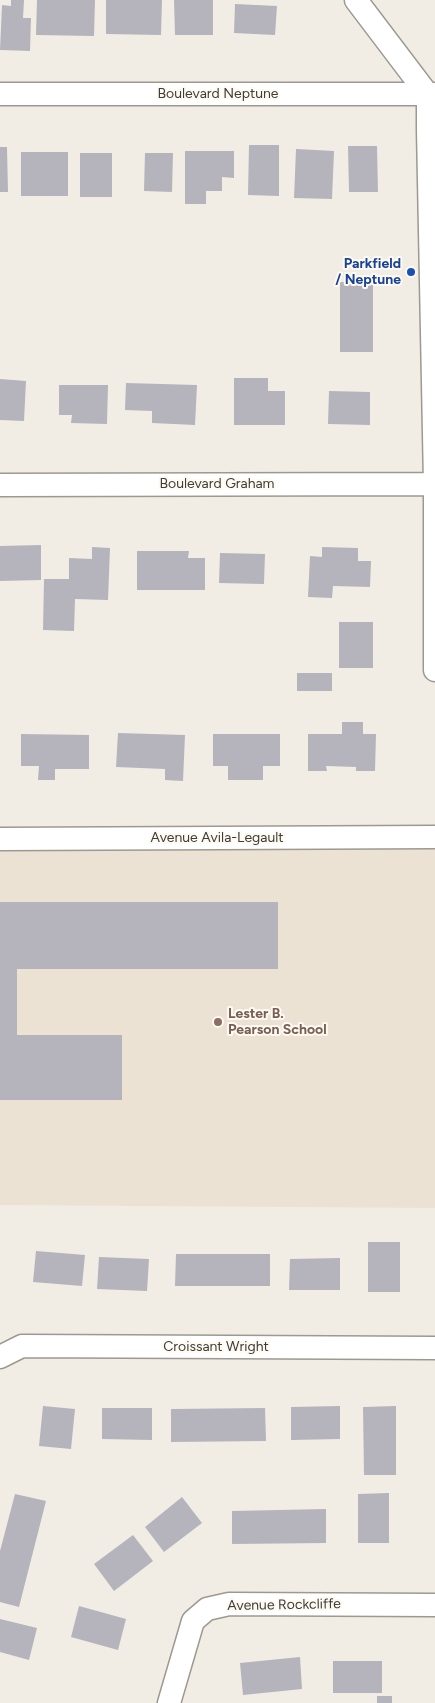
<!DOCTYPE html>
<html>
<head>
<meta charset="utf-8">
<style>
	body { margin:0 }
	canvas { display:block; background:#f1ece4 }
</style>
</head>
<body>
<canvas width="435" height="1703"></canvas>
<script>
const ctx = document.querySelector('canvas').getContext('2d');
ctx.lineJoin = 'round';
function paint(path, color) { ctx.fillStyle = color; ctx.fill(path, 'evenodd'); }
const toPath = rows => new Path2D(rows.map(r => 'M' + r).join(''));
function stroke(path, color, width, dash) { ctx.strokeStyle = color; ctx.lineWidth = width; ctx.lineCap = dash ? 'butt' : 'round'; ctx.setLineDash(dash || []); ctx.stroke(path); }
function write(font, color, halo, rows, align = 'center') {
  ctx.font = font + ' Figtree,sans-serif'; ctx.lineWidth = 4; ctx.setLineDash([]); ctx.textBaseline = 'middle'; ctx.strokeStyle = halo; ctx.fillStyle = color; for (const [text, x, y, turn = 0] of rows) {
    ctx.save(); ctx.translate(x, y); ctx.rotate((+turn || 0) * Math.PI / 180); ctx.textAlign = isNaN(turn) ? turn : align; if (halo) ctx.strokeText(text, 0, 0); ctx.fillText(text, 0, 0); ctx.restore();
  }
}
const built = toPath([
	[435,837,435,1208,0,1205,0,839]
]);
const building = toPath([
	[11,0,24,0,23,18,31,18,30,51,0,50,2,5,11,6],
	[37,0,95,0,94,36,36,35],
	[106,0,162,0,161,35,106,34],
	[174,0,213,0,213,35,175,35],
	[235,4,277,6,275,35,234,33],
	[249,145,279,145,279,196,248,195],
	[348,146,377,146,378,192,349,192],
	[0,147,7,147,8,192,0,192],
	[296,149,334,151,332,199,294,198],
	[185,151,234,151,234,178,222,177,222,191,206,191,206,204,185,204],
	[21,152,68,152,68,196,21,196],
	[80,153,112,153,112,197,80,197],
	[145,153,173,153,172,192,144,191],
	[340,282,373,282,373,352,340,352],
	[234,378,268,378,268,391,285,391,285,425,234,425],
	[0,379,26,381,24,421,0,420],
	[126,383,197,385,195,425,152,423,152,411,125,410],
	[59,385,108,385,107,424,71,423,72,415,59,415],
	[329,391,370,392,370,425,328,424],
	[41,545,41,580,0,581,0,546],
	[92,547,110,548,108,600,75,599,74,631,43,630,44,579,69,579,69,558,92,559],
	[322,547,358,548,358,561,371,561,370,587,333,586,332,598,308,597,310,556,322,557],
	[137,551,189,551,188,558,205,558,205,590,137,590],
	[220,553,265,554,264,584,219,583],
	[339,622,373,622,373,668,339,668],
	[297,673,332,673,332,691,297,691],
	[342,722,363,722,363,734,376,734,375,771,356,771,356,767,326,766,327,771,308,771,308,734,342,734],
	[118,733,185,735,183,781,165,780,165,769,116,767],
	[21,734,89,735,89,769,55,769,55,780,38,780,39,766,21,766],
	[213,734,280,734,280,766,263,766,263,780,228,780,228,766,213,766],
	[0,902,278,902,278,969,17,969,17,1035,122,1035,122,1100,0,1100],
	[368,1242,400,1242,400,1292,368,1292],
	[36,1251,85,1255,82,1286,33,1282],
	[176,1254,270,1254,270,1286,175,1286],
	[99,1257,149,1259,147,1291,97,1289],
	[340,1258,340,1290,289,1290,290,1259],
	[43,1406,75,1409,71,1449,39,1446],
	[340,1406,340,1439,291,1440,291,1407],
	[396,1406,396,1475,364,1475,363,1407],
	[102,1408,152,1408,152,1440,102,1439],
	[265,1408,266,1441,171,1442,171,1409],
	[389,1493,389,1543,358,1543,358,1494],
	[15,1494,46,1501,19,1607,0,1602,0,1551],
	[182,1497,202,1523,164,1552,145,1527],
	[326,1509,326,1543,232,1544,232,1511],
	[133,1535,153,1561,114,1591,94,1564],
	[79,1606,126,1619,118,1650,71,1637],
	[0,1619,37,1628,29,1660,0,1652],
	[300,1657,302,1689,243,1695,240,1663],
	[333,1661,382,1661,382,1693,333,1693],
	[377,1696,392,1696,392,1703,377,1703]
]);
const minor = toPath([
	[356,0,428,95],
	[0,94,435,94],
	[428,95,428,130,435,484,435,670],
	[0,485,435,484],
	[0,839,435,837],
	[0,1357,22,1346,435,1348],
	[169,1703,193,1621,207,1609,229,1604,435,1605]
]);
const markers = [
	[411,272,5,"#1a4fb4"],
	[218,1022,5,"#8d6e63"]
];
const streetNames = [
	["Boulevard Neptune",218,94],
	["Boulevard Graham",217,484],
	["Avenue Avila-Legault",217,838],
	["Croissant Wright",216,1347],
	["Avenue Rockcliffe",284,1605,-1]
];
const transitNames = [
	["Parkfield",401,264],
	["/ Neptune",401,280]
];
const educationNames = [
	["Lester B.",228,1014],
	["Pearson School",228,1030]
];
paint(built, '#ebe2d3');
paint(building, '#b5b4bd');
stroke(minor, '#9d9991', 25);
stroke(minor, '#fff', 22);
for (const [x, y, r, color] of markers) { const dot = new Path2D(); dot.arc(x, y, r, 0, 2 * Math.PI); ctx.fillStyle = color; ctx.fill(dot); stroke(dot, '#fefaf1', 2); }
write('14px', '#3d3c38', '#fefaf1', streetNames);
write('bold 14px', '#164399', '#fefaf1', transitNames, 'right');
write('bold 14px', '#785e54', '#fefaf1', educationNames, 'left');
</script>
</body>
</html>
